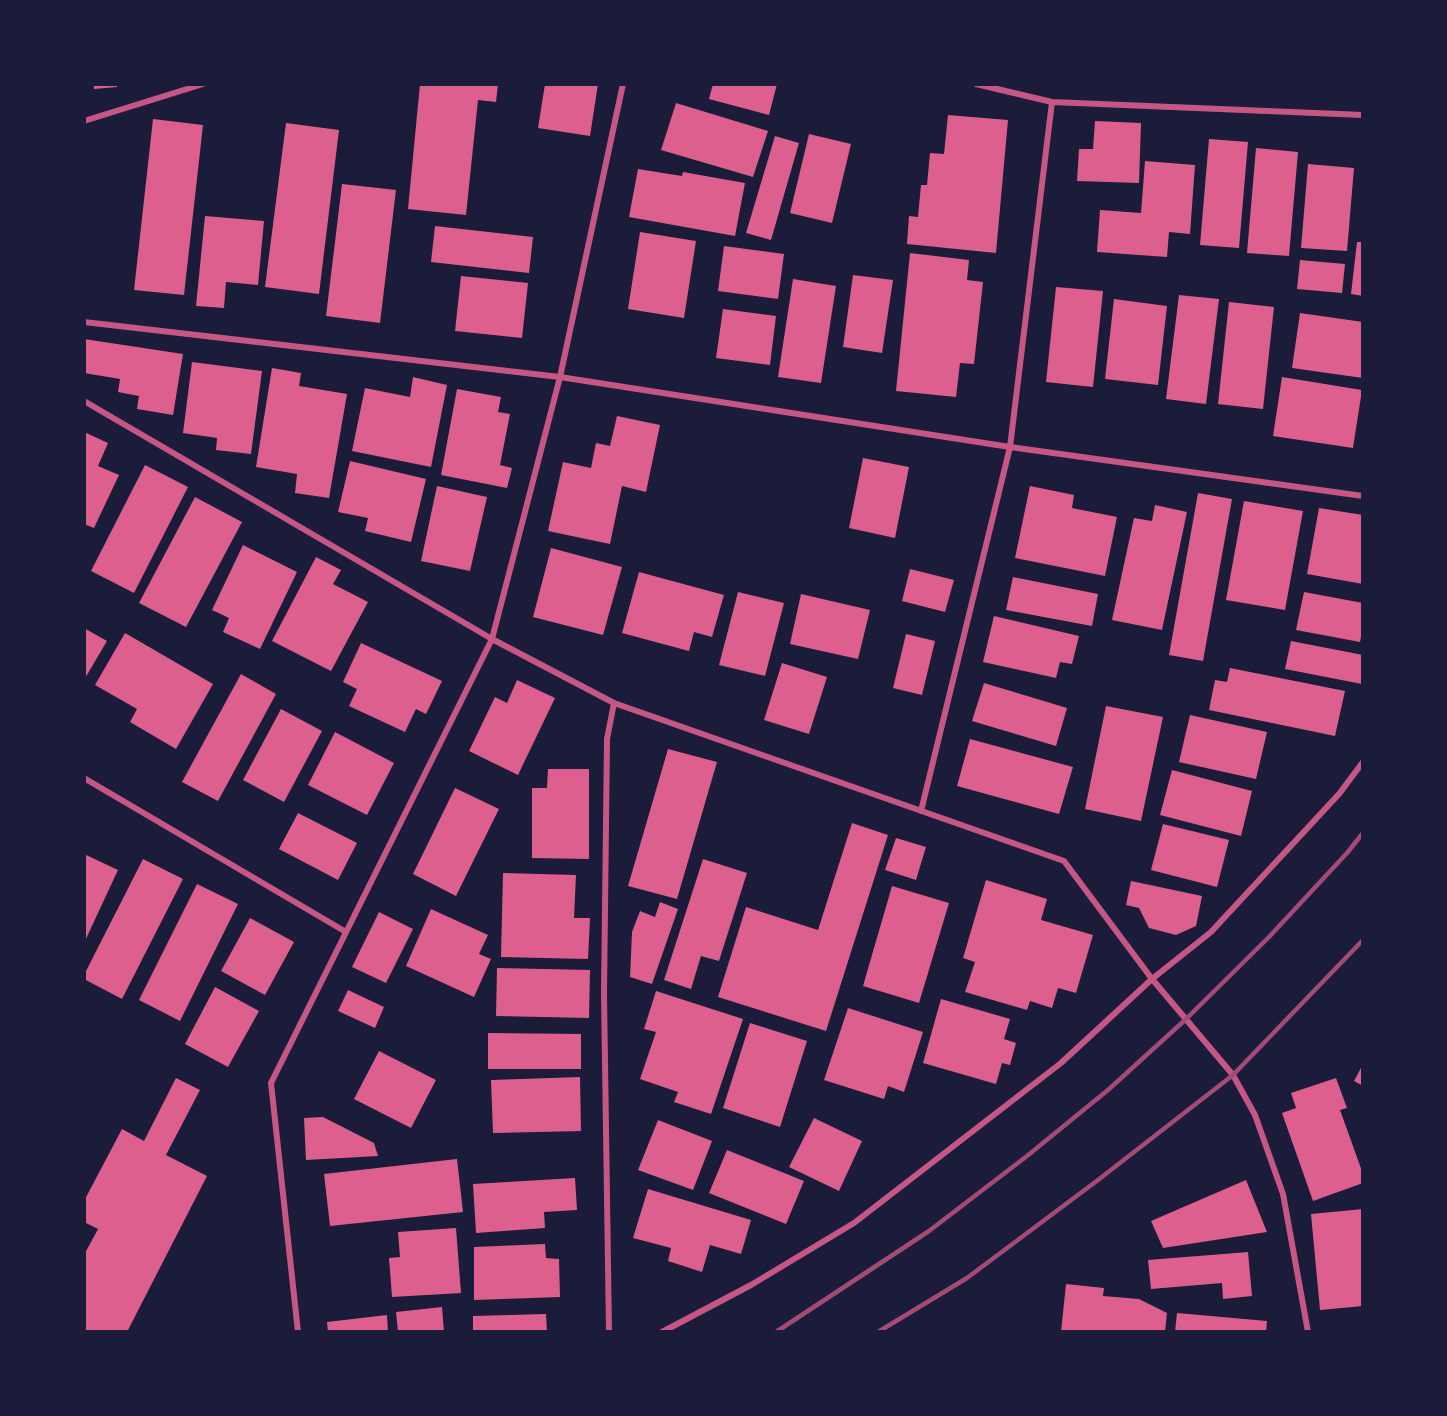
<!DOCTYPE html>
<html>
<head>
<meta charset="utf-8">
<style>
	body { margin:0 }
	#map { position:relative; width:1447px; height:1416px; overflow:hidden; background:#1b1b3a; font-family:"Space Grotesk",sans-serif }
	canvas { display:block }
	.frame { position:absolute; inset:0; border:86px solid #1b1b3a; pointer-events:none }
</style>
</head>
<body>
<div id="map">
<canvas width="1447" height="1416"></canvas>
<div class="frame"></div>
</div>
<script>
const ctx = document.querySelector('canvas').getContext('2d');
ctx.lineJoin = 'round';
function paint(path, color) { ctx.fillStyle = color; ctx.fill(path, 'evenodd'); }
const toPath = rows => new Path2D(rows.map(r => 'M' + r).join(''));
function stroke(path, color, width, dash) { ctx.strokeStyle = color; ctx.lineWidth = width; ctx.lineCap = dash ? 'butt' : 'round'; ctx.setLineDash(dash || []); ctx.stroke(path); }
const building = toPath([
	[94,84,117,84,117,87,94,89],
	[420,84,498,84,496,102,478,100,466,215,408,209],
	[545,84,598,84,590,136,538,128],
	[713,84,777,84,769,115,709,99],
	[676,103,768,131,753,177,661,150],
	[948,115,1008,120,996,253,907,244,909,216,918,217,921,185,927,185,930,153,944,154],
	[153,119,203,125,184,295,134,290],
	[1095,121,1141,123,1139,183,1077,181,1079,149,1093,149],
	[286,123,339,130,319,294,265,287],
	[809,134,851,144,832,223,790,213],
	[775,136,799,143,771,240,746,233],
	[1209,139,1248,142,1239,248,1200,245],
	[1256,148,1298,152,1289,256,1247,253],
	[1145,161,1195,165,1190,234,1169,232,1167,257,1097,252,1100,210,1141,213],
	[1308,164,1354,168,1347,251,1301,248],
	[638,169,682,176,683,172,745,183,735,236,629,217],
	[342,184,396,190,380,323,326,316],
	[205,216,264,221,258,285,226,282,224,308,196,306],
	[435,226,533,237,529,273,431,262],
	[640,232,696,241,684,318,628,309],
	[1357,242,1363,242,1363,296,1351,294],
	[724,246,784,254,778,299,718,291],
	[910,253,969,260,967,280,983,282,974,364,960,363,956,397,896,391],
	[1300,260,1345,264,1342,293,1297,289],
	[853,275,893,280,882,353,843,347],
	[461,276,528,283,522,338,455,331],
	[793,279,836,286,821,383,778,377],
	[1056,287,1103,291,1093,387,1046,382],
	[1179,295,1219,299,1206,404,1166,399],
	[1114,299,1167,306,1158,385,1105,379],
	[1229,302,1274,307,1263,409,1218,404],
	[723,309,776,316,770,365,716,358],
	[1300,313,1363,322,1363,378,1292,368],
	[84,339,183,354,173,415,137,409,139,396,118,392,120,379,84,373],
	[192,362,262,371,251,454,216,450,217,438,183,433],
	[272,368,301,373,299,386,347,394,329,498,295,493,297,474,256,467],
	[413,377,447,385,431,467,352,451,365,388,410,397],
	[1282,377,1362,390,1353,448,1273,436],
	[457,389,501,397,498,412,510,414,500,465,512,468,507,488,441,475],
	[617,416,660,425,646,492,622,486,610,544,548,531,563,462,591,468,596,443,610,446],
	[84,432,108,443,98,466,119,475,94,528,84,524],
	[863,458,909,467,895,538,849,528],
	[350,461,426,479,411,542,365,531,368,518,338,512],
	[145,465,188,487,134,593,91,571],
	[437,486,487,497,470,571,421,561],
	[1030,486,1074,495,1072,508,1117,517,1105,576,1015,558],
	[1198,493,1232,499,1203,661,1169,655],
	[195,497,242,522,186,627,139,603],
	[1244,501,1303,511,1285,610,1226,600],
	[1155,505,1187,512,1162,630,1112,620,1134,518,1152,521],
	[1319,508,1363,515,1363,584,1307,574],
	[243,545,297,572,260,649,223,632,229,618,212,610],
	[551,548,622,567,603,635,533,617],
	[316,557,341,570,333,584,368,602,331,671,272,641],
	[910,569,954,580,945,612,902,601],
	[639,572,724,595,712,637,694,632,689,651,622,633],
	[1013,577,1098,594,1092,626,1006,610],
	[738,592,784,603,765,676,719,665],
	[1304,592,1363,603,1363,626,1360,642,1296,630],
	[801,594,870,610,858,659,790,644],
	[994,616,1079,636,1072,664,1060,662,1056,678,983,662],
	[84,628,107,641,84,680],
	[125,633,213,684,176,749,130,722,137,709,95,685],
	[906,634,935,641,922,695,893,688],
	[1291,641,1363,655,1362,684,1285,669],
	[361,643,442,681,426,714,416,709,405,732,349,706,357,689,343,682],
	[782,663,827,677,809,734,764,720],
	[1230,668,1345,691,1335,736,1209,710,1215,680,1227,682],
	[241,674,276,694,218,801,182,782],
	[517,680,555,698,518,775,469,751,495,697,507,703],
	[984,683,1067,708,1056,746,972,721],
	[1106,706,1163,717,1141,821,1085,809],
	[281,709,322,731,284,802,243,780],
	[1190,715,1267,732,1256,779,1179,762],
	[335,732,394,763,367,815,308,785],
	[970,739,1073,767,1059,814,957,786],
	[668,749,717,762,677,899,628,886],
	[548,769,589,769,589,859,532,858,532,788,547,788],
	[1172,770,1252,791,1241,836,1160,815],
	[455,788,499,809,456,896,413,874],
	[298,813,357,843,338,880,279,849],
	[852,823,888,835,826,1031,718,997,746,907,818,930],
	[1163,824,1229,840,1217,887,1151,870],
	[896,838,926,847,916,880,885,870],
	[84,854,118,870,84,943],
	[143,859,183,879,122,999,84,979,84,975],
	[703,859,747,873,719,961,701,956,691,989,664,980],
	[503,873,576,875,574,918,590,918,588,959,501,957],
	[986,880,1047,899,1041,920,1093,935,1076,993,1058,988,1052,1008,1030,1001,1027,1010,965,992,975,962,963,958],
	[1131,881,1202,896,1196,926,1176,935,1149,928,1139,908,1126,905],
	[197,884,238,904,180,1021,139,1000],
	[892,886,949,903,919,1003,863,986],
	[660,902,678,909,652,984,630,977,632,932,640,911,655,917],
	[431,909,488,935,479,954,491,959,474,997,406,966],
	[379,912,413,929,386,983,352,967],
	[250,918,294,942,265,995,221,971],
	[497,968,590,970,589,1018,496,1016],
	[215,987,259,1011,228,1067,185,1044],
	[348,990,384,1007,375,1028,338,1011],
	[656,991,743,1019,711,1114,674,1102,678,1092,640,1079,656,1032,644,1029],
	[941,999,1010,1019,1004,1039,1016,1043,1010,1065,1002,1063,996,1084,923,1063],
	[848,1008,923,1032,904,1092,888,1086,884,1099,824,1080],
	[750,1023,807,1041,780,1127,723,1108],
	[488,1033,581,1034,581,1069,488,1069],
	[379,1051,436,1080,411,1128,354,1099],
	[1363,1064,1363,1086,1354,1081],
	[580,1077,581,1131,493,1133,491,1080],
	[176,1078,200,1090,166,1155,207,1176,127,1332,84,1332,84,1255,98,1229,84,1222,84,1201,122,1129,144,1141],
	[1336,1078,1347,1108,1340,1110,1363,1174,1363,1183,1313,1201,1282,1113,1296,1108,1291,1093],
	[323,1117,374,1143,378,1156,306,1160,304,1118],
	[814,1118,862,1141,839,1191,789,1167],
	[658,1120,712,1141,693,1190,638,1170],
	[727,1150,804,1181,786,1224,709,1193],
	[457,1159,463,1212,330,1226,324,1174],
	[575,1178,577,1210,544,1212,545,1228,476,1233,473,1184],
	[1246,1180,1267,1232,1163,1248,1151,1221],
	[648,1189,751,1220,741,1254,710,1245,702,1272,668,1261,671,1248,633,1238],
	[1363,1209,1363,1306,1320,1310,1311,1214],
	[456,1228,461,1293,392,1297,389,1258,400,1257,398,1232],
	[545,1244,546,1258,559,1259,560,1297,474,1300,474,1247],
	[1248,1252,1252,1296,1223,1299,1222,1283,1151,1289,1148,1260],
	[1066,1284,1104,1288,1103,1296,1139,1299,1167,1313,1165,1332,1061,1332],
	[442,1307,444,1332,398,1332,396,1312],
	[1177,1313,1267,1321,1266,1332,1175,1332],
	[546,1314,547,1332,473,1332,473,1316],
	[387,1315,388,1332,328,1332,327,1322]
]);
const minor = toPath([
	[976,84,1052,102,1363,115],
	[84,121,203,84],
	[84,322,560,377,1010,447,1363,496],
	[84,401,492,639,614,703,1064,861,1152,979,1233,1075,1255,1115,1283,1194,1308,1332],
	[84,778,346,932],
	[921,811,1010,447,1052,102],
	[298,1332,271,1083,492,639,560,377,623,84],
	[609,1332,604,994,607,739,614,703],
	[662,1332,751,1285,854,1223,1061,1063,1152,979,1211,932,1339,794,1363,762]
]);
const rail = toPath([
	[776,1332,929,1231,1027,1156,1108,1090,1185,1020,1269,937,1347,853,1363,833],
	[878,1332,967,1278,1098,1180,1233,1075,1363,940]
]);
paint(building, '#dd5f8e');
stroke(minor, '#c65784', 6);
stroke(rail, '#a44b75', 4.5);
</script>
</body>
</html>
